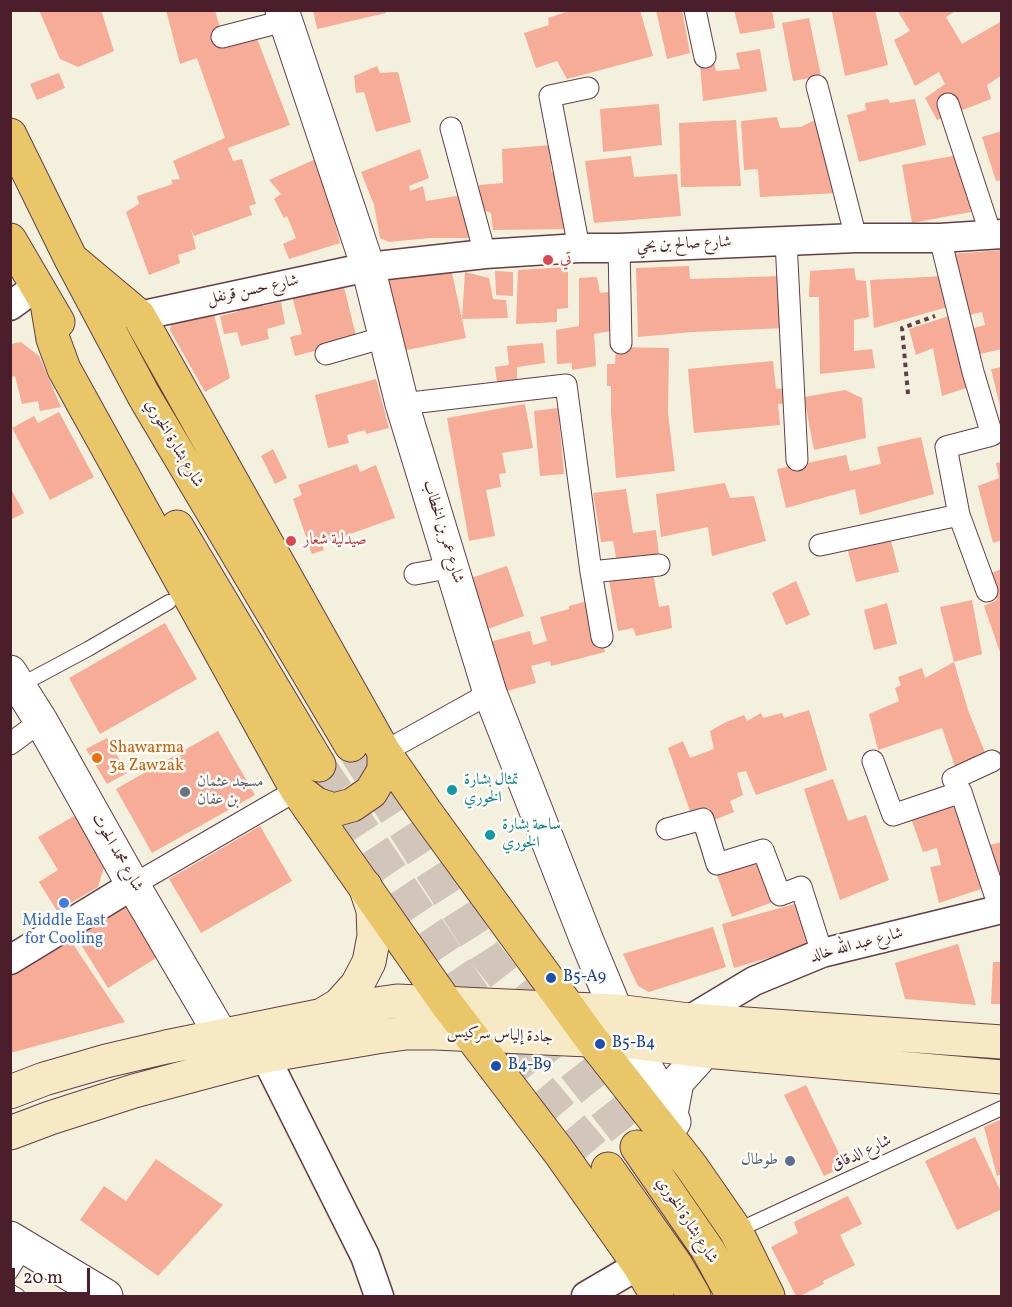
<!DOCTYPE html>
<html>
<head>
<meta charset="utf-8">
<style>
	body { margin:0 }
	#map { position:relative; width:1012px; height:1307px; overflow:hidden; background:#f3f0dd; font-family:Vollkorn,serif }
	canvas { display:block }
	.frame { position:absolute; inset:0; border:12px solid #4a1f2b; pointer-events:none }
	.scale { position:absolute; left:12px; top:1268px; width:78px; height:27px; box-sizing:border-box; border:3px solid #4a1f2b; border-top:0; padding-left:8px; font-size:18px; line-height:21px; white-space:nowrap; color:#4a1f2b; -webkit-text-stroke:4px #fdfcf7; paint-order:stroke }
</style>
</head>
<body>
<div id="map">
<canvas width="1012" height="1307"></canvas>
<div class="frame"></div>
<div class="scale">20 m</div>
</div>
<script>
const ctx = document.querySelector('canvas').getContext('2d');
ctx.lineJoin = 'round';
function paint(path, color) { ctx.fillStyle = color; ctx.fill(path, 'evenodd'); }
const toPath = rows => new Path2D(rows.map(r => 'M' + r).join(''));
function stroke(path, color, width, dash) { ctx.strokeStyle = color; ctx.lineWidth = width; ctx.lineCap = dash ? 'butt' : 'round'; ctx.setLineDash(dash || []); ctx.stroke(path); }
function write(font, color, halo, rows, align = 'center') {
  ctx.font = font + ' Vollkorn,Amiri,serif'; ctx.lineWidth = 5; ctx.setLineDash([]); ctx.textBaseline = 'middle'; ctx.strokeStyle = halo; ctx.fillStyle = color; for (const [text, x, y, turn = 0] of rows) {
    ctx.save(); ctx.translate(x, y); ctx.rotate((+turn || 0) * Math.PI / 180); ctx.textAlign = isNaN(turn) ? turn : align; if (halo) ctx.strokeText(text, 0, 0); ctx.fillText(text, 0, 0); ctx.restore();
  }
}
const building = toPath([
	[39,10,101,10,114,51,78,67,60,59],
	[166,10,215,10,225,48,256,36,290,125,228,148,233,161,242,159,256,204,249,206,252,215,194,236,191,229,196,249,178,255,180,263,149,275,126,212,139,204,137,196,173,184,171,180,180,179,173,161,225,138,197,58,180,64],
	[313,10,385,10,386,13,317,29],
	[572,10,640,10,653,56,567,79,557,61,536,68,524,33,549,25,548,18],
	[656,10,682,10,690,53,667,59],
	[734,10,772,10,775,28,740,34],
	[838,10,875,10,888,65,845,76,832,12],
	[897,10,957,10,946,17,962,44,1002,21,1002,75,987,85,991,99,937,120,925,98,945,84,939,72,915,86,894,40,910,31],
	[809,18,821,76,793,81,782,23],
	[760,49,767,91,703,101,700,63,714,61,716,71,740,69,736,53],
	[377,66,380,73,398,72,411,122,376,132,364,92,356,93,354,76],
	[59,73,65,88,37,100,30,84],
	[888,99,890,103,915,99,926,145,859,162,847,115,866,110,865,103],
	[659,104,662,145,603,152,600,109],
	[777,117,780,128,801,127,819,118,839,193,760,197,758,169,744,170,741,121],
	[736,120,741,186,681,187,679,123],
	[1002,131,1002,180,996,181,982,137],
	[551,145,551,172,558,171,567,229,493,230,491,213,481,209,479,185,503,183,502,149],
	[420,149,429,178,409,186,410,191,423,186,426,201,463,195,469,238,430,238,389,242,380,238,374,205,361,172],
	[959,155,971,212,912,223,902,165],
	[631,156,634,177,677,174,681,216,594,223,585,161],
	[318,158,340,243,289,259,283,244,296,238,287,216,284,218,274,199,281,194,269,180],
	[1002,250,1002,349,971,356,967,330,985,325,982,312,965,316,952,254],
	[689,266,690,279,784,276,785,328,693,332,638,337,636,268],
	[568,267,568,308,557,309,557,322,516,324,518,270],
	[451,268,466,338,402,351,388,276],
	[854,268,856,280,866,281,869,317,854,320,854,351,872,349,875,368,820,374,819,297,809,297,810,271],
	[495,271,513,272,513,296,496,295],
	[465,272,489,278,493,299,506,300,508,318,462,319],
	[945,276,951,306,874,328,870,280],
	[597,277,600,293,609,292,610,331,594,334,596,366,572,370,572,363,557,364,556,330,579,326,579,278],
	[343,283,357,340,295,356,290,337,302,334,292,296],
	[263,300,263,306,281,302,285,324,267,329,269,339,241,346,237,332,224,334,220,316,237,312,236,305],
	[212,306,230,378,205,392,170,330,173,316],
	[955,314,972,386,942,396,933,348,916,355,909,329],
	[21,342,39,356,61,407,40,411,38,401,22,404,15,376,10,378,10,344],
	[543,343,545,363,517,367,517,388,498,390,495,367,509,365,507,346],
	[616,347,669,348,668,413,675,471,616,478,611,412,611,386,607,386,607,364,615,364],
	[773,361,776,389,787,388,788,403,778,404,780,425,694,433,688,369],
	[1002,367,1002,410,1001,410,991,369],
	[376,379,389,428,366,434,365,430,347,435,349,443,328,448,315,395],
	[845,390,862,398,866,438,814,450,804,397],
	[525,404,533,448,502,453,506,473,499,474,501,487,486,490,495,536,469,541,447,418],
	[558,408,564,474,540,476,534,411],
	[59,412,94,477,50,500,12,428,34,416,38,423],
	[921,437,934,494,860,515,855,489,786,508,777,469,846,455,850,471,881,464,877,447],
	[273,449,287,478,275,484,261,456],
	[1002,462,1002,540,993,543,978,486,999,478,996,463],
	[357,464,360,472,376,465,395,518,322,544,324,550,312,554,293,499,302,495,298,485],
	[725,483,730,498,754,496,766,541,712,556,708,527,661,537,656,494],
	[10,487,24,513,10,520],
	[626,489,633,533,656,530,659,555,617,563,613,541,601,542,593,493],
	[889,533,899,572,856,582,847,547],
	[507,566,524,616,485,630,468,579],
	[1002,569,1002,654,1001,655,984,606,997,600,988,574],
	[653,573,659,607,669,605,672,628,636,636,633,628,618,631,609,580],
	[796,581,810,615,786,625,772,593],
	[591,600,605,652,551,666,550,661,531,666,536,683,503,692,490,642,530,631,533,645,547,641,540,617,569,609,569,606],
	[972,600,982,654,954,662,968,710,986,755,955,767,942,728,878,750,869,714,899,701,895,688,901,685,898,677,922,668,925,678,954,662,940,607],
	[887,603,897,644,874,650,864,610],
	[165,623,197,679,100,734,69,678],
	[809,710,827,770,756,795,746,771,737,773,743,795,730,801,734,812,714,820,709,808,691,814,668,748,683,741,690,758,714,749,710,731,726,722,744,715,747,721,761,713,763,718,782,713,784,718],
	[218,731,255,795,152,853,116,789],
	[107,738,127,773,107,784,86,749],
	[833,779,848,821,866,815,889,880,840,900,804,789],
	[950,796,963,831,981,889,939,903,930,867,941,865,937,848,923,852,908,810],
	[76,815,105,864,98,887,57,911,39,882,58,870,38,837],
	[260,826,292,881,201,933,169,879],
	[1002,842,1002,871,996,873,985,846],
	[752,863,763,868,773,902,732,917,717,875],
	[802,902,815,944,734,968,722,924],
	[122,905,137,909,164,953,108,988,75,935],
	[713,927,726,967,649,992,638,986,623,954],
	[69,938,125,1022,10,1053,10,976],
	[958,944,976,1005,905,999,895,963],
	[993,962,1002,962,1002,1004,991,1004],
	[806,1085,845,1166,824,1176,784,1095],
	[1002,1119,1002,1174,997,1176,984,1127],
	[975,1137,1002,1194,1002,1209,957,1230,925,1161],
	[156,1159,223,1205,158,1276,80,1220,104,1186,126,1201],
	[848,1196,862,1224,840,1235,855,1265,823,1281,824,1284,800,1296,796,1296,771,1247,798,1233,794,1222]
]);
const primaryTunnel = toPath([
	[351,745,484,952,637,1147],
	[319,765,519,1063,608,1169]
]);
const path = toPath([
	[908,394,902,328,935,316]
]);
const service = toPath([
	[19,686,88,649,169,602],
	[736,1231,1002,1108],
	[10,1273,26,1248],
	[10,1291,18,1296]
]);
const pedestrian = toPath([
	[695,10,705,57],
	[222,37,284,21],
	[817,86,856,238],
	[948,104,991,235],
	[451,128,485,254],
	[940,238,973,372,992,435,946,447,959,515,987,591],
	[786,241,797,460],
	[579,248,550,96,588,88],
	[619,248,621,343],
	[326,354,385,337],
	[402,404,566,385,591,572,602,637],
	[820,545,959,515],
	[591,572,659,565],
	[415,574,453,567],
	[10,744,41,721],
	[384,752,490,693],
	[873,761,893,815,961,792,953,779,992,761],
	[961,792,1000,910],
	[667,829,703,819,717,864,763,850,780,895,801,887,822,953],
	[133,885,297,790]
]);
const minor = toPath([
	[10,306,36,287],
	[139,316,368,267,485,254,579,248,619,248,856,238,940,238,1002,234],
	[10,960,133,885],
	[689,1020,754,981,822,953,1002,909],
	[265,1056,365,1256,379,1296],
	[586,1296,639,1265]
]);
const tertiary = toPath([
	[282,10,368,267,402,404,490,693,587,941,616,1011,671,1114],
	[10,672,41,721,133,885,221,1035],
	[674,1122,671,1114,677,1082,705,1051],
	[10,1238,106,1296]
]);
const secondary = toPath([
	[324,1014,339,1005,357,985,369,962,374,936,373,910,365,886],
	[10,1092,44,1079,106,1061,166,1047,383,1003,397,1001,616,1011,689,1020,1002,1042],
	[10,1133,50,1118,134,1091,265,1056,377,1037,406,1033,435,1033,632,1042,705,1051,1002,1077]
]);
const primary = toPath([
	[10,135,71,259,144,396,351,745],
	[10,240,58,322],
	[71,259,139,316,384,752,425,811,592,1040,691,1166,736,1231,768,1296],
	[47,303,53,339,64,369,297,790,446,1003,560,1153,639,1265,657,1296],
	[177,527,319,765],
	[299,791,316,804,334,810,352,805,371,792,380,777,384,770,384,752],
	[637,1147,708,1250,733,1296],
	[608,1169,676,1265,694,1296]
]);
const markers = [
	[548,260,6,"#e0444e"],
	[291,541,6,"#e0444e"],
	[97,758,6,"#e8710a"],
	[452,790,6,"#0f9aa8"],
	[185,792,6,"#6b7280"],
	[490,835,6,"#0f9aa8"],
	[64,903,6,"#3f7fe0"],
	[551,978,6,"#1a4fb4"],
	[600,1044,6,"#1a4fb4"],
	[496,1066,6,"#1a4fb4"],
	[790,1161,6,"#5c6f8a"]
];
const streetNames = [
	["شارع صالح بن يحي",684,245,-2],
	["شارع حسن قرنفل",253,291,-12],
	["شارع بشارة الخوري",173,444,59],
	["شارع عمر بن الخطاب",442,532,73],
	["شارع محمد الحوت",116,853,60],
	["شارع عبد الله خالد",857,946,-15],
	["جادة إلياس سركيس",500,1036,3],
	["شارع الدقاق",862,1154,-25],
	["شارع بشارة الخوري",686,1221,57]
];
const healthNames = [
	["تي",560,260],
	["صيدلية شعار",303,541]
];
const foodNames = [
	["Shawarma",109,749],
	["3a Zaw2ak",109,767]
];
const cultureNames = [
	["تمثال بشارة",464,781],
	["الخوري",464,799],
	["ساحة بشارة",502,826],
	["الخوري",502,844]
];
const worshipNames = [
	["مسجد عثمان",197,783],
	["بن عفان",197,801]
];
const shopNames = [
	["Middle East",64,922],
	["for Cooling",64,940]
];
const transitNames = [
	["B5-A9",563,978],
	["B5-B4",612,1044],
	["B4-B9",508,1066]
];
const serviceNames = [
	["طوطال",778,1161]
];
paint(building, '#f6ac96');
stroke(primaryTunnel, '#d1c6b9', 33, [33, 16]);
stroke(service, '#633e46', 16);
stroke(pedestrian, '#633e46', 23);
stroke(minor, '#633e46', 31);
stroke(tertiary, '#633e46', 35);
stroke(secondary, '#633e46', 35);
stroke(primary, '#633e46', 35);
stroke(path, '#633e46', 4, [4.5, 4.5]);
stroke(service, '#fff', 14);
stroke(pedestrian, '#fff', 21);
stroke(minor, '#fff', 28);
stroke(tertiary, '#fff', 33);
stroke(secondary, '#f6e9c3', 33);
stroke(primary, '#e9c769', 33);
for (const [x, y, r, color] of markers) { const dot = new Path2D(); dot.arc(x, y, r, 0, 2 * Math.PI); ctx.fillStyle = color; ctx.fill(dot); stroke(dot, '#fdfcf7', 2); }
write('16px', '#4a1f2b', '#fdfcf7', streetNames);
write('16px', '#be3a42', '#fdfcf7', healthNames, 'left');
write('16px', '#c56008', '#fdfcf7', foodNames, 'left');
write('16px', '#0d838f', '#fdfcf7', cultureNames, 'left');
write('16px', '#5b616d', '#fdfcf7', worshipNames, 'left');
write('16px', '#366cbe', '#fdfcf7', shopNames);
write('16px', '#164399', '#fdfcf7', transitNames, 'left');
write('16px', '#4e5e75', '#fdfcf7', serviceNames, 'right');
</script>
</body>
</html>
